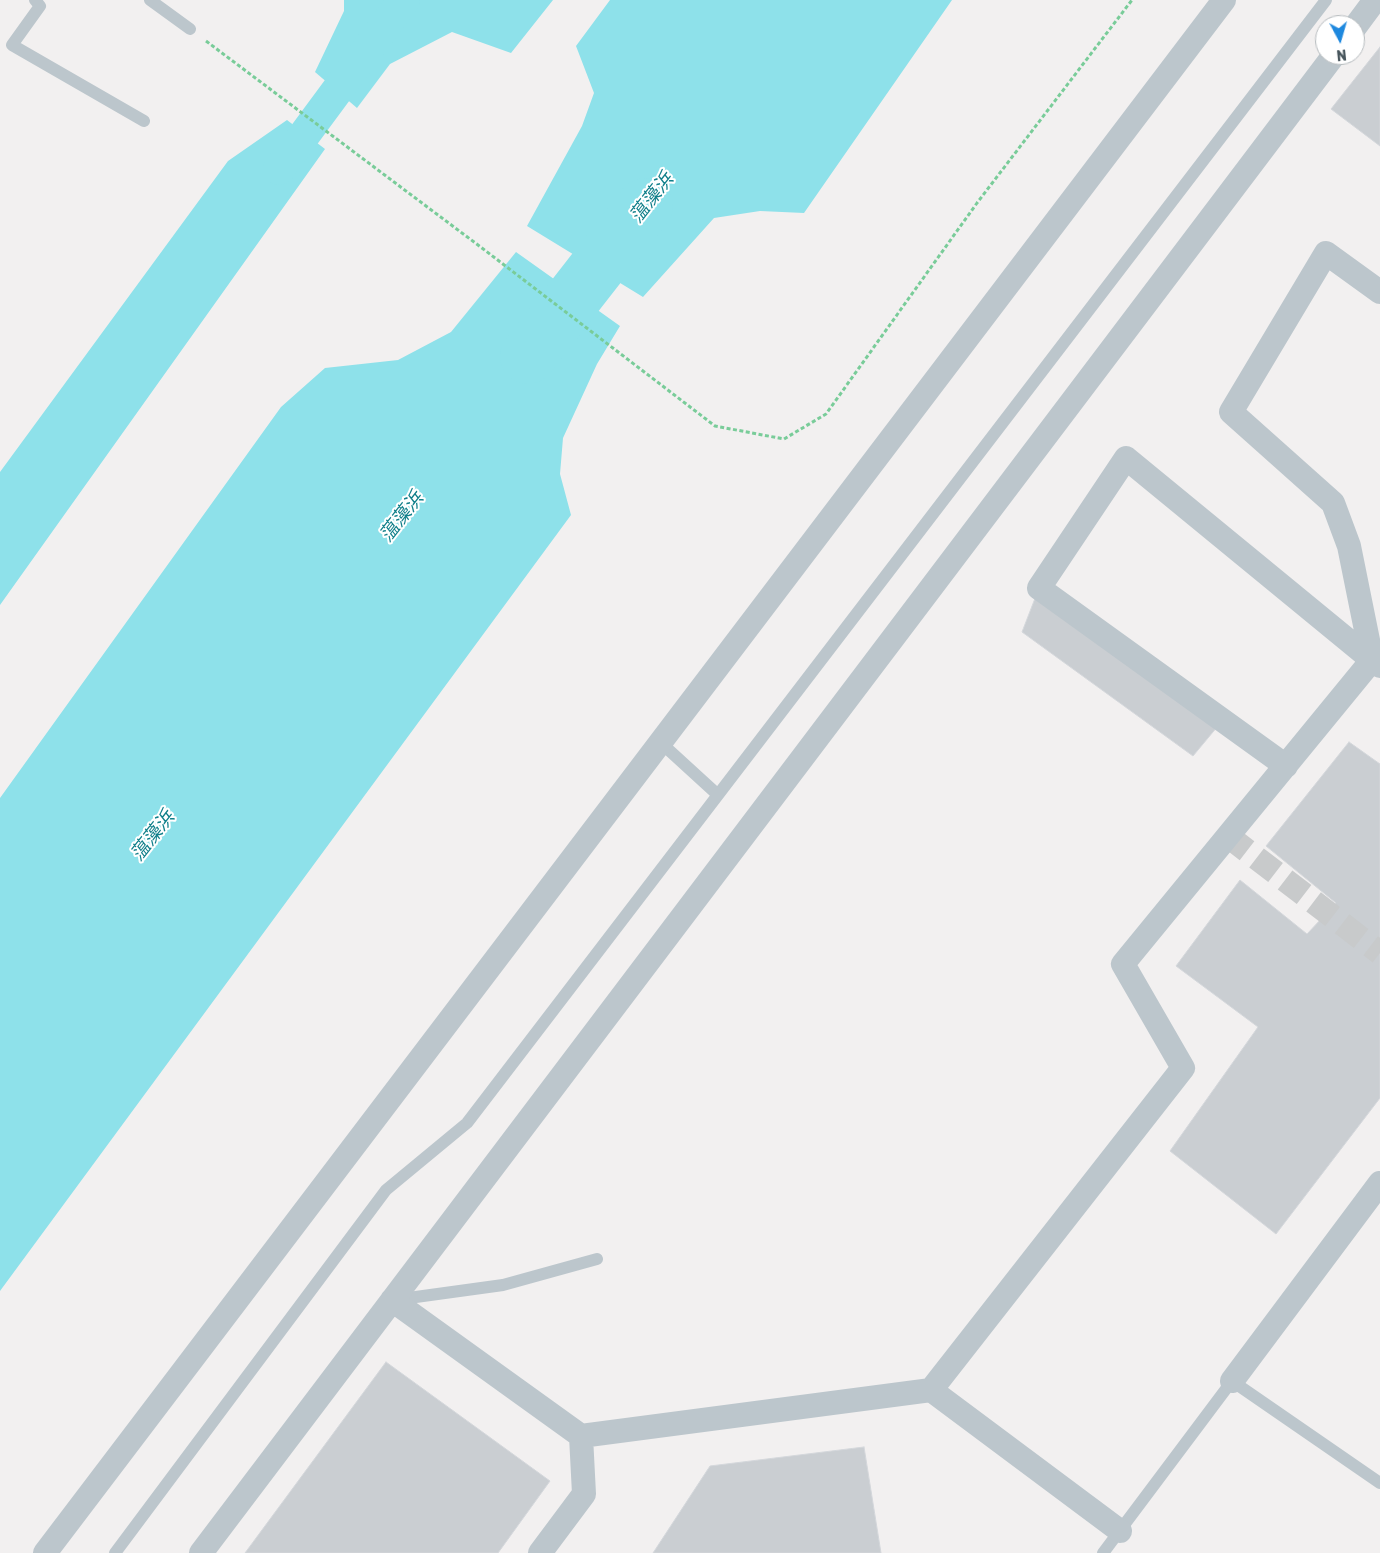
<!DOCTYPE html>
<html>
<head>
<meta charset="utf-8">
<style>
	body { margin:0 }
	#map { position:relative; width:1380px; height:1553px; overflow:hidden; background:#f2f0f0; font-family:Rubik,sans-serif }
	canvas { display:block }
	.north { position:absolute; left:1315px; top:15px; width:50px; height:50px; box-sizing:border-box; background:#fff; border:1px solid #b6bbbe; border-radius:50%; rotate:174deg; font-size:14px; font-weight:700; line-height:20px; text-align:center; color:#48565d }
	.north::after { content:''; display:block; margin:auto; width:18px; height:22px; background:#1e88de; clip-path:polygon(50% 0,100% 100%,50% 72%,0 100%) }
</style>
</head>
<body>
<div id="map">
<canvas width="1380" height="1553"></canvas>
<div class="north">N</div>
</div>
<script>
const ctx = document.querySelector('canvas').getContext('2d');
ctx.lineJoin = 'round';
function paint(path, color) { ctx.fillStyle = color; ctx.fill(path, 'evenodd'); }
const toPath = rows => new Path2D(rows.map(r => 'M' + r).join(''));
function stroke(path, color, width, dash) { ctx.strokeStyle = color; ctx.lineWidth = width; ctx.lineCap = dash ? 'butt' : 'round'; ctx.setLineDash(dash || []); ctx.stroke(path); }
function write(font, color, halo, rows, align = 'center') {
  ctx.font = font + ' Rubik,"Noto Sans SC",sans-serif'; ctx.lineWidth = 4; ctx.setLineDash([]); ctx.textBaseline = 'middle'; ctx.strokeStyle = halo; ctx.fillStyle = color; for (const [text, x, y, turn = 0] of rows) {
    ctx.save(); ctx.translate(x, y); ctx.rotate((+turn || 0) * Math.PI / 180); ctx.textAlign = isNaN(turn) ? turn : align; if (halo) ctx.strokeText(text, 0, 0); ctx.fillText(text, 0, 0); ctx.restore();
  }
}
const water = toPath([
	[344,0,553,0,511,53,452,32,390,64,357,108,315,72,344,11],
	[610,0,952,0,804,213,760,211,714,218,643,297,527,226,582,126,594,93,576,46],
	[287,120,325,149,0,605,0,472,228,161],
	[516,252,620,326,597,364,563,438,560,474,571,515,0,1291,0,798,281,407,325,368,398,360,451,332]
]);
const canal = toPath([
	[279,169,404,0]
]);
const river = toPath([
	[528,356,645,206]
]);
const building = toPath([
	[1380,47,1380,146,1331,109,1380,47],
	[1039,588,1223,720,1193,756,1022,632,1039,588],
	[1349,742,1380,764,1380,1098,1276,1234,1170,1151,1258,1027,1176,966,1240,880,1307,934,1336,903,1266,846,1349,742],
	[386,1362,550,1481,498,1553,245,1553,386,1362],
	[864,1447,881,1553,653,1553,710,1466,864,1447]
]);
const streetTunnel = toPath([
	[1228,836,1380,953]
]);
const path = toPath([
	[206,41,478,245,715,426,784,439,826,414,977,203,1132,0]
]);
const lane = toPath([
	[35,0,40,6,12,45,144,121],
	[150,0,190,29],
	[660,742,718,795],
	[394,1300,503,1285,597,1259],
	[115,1553,386,1190,467,1123,1326,0],
	[1103,1553,1232,1381,1380,1483]
]);
const street = toPath([
	[1355,27,1375,0],
	[1372,660,1349,546,1333,503,1231,412,1326,253,1380,292],
	[1286,766,1039,588,1126,458,1372,660],
	[392,1300,581,1436,931,1390,1120,1531],
	[1232,1381,1380,1183],
	[931,1390,1183,1068,1123,964,1372,660,1380,666],
	[45,1553,1224,0],
	[201,1553,1334,55],
	[540,1553,584,1494,581,1436]
]);
const waterNames = [
	["蕰藻浜",652,198,-52],
	["蕰藻浜",402,517,-52],
	["蕰藻浜",153,836,-52]
];
paint(water, '#8ee1ea');
stroke(canal, '#8ee1ea', 32);
stroke(river, '#8ee1ea', 56);
paint(building, '#caced2');
stroke(building, '#d4d7db', 1);
stroke(streetTunnel, '#c8cacb', 24, [24, 12]);
stroke(path, '#79cc99', 3, [4, 2.5]);
stroke(lane, '#bcc6cc', 12);
stroke(street, '#bcc6cc', 24);
write('italic 19px', '#107f8a', '#fff', waterNames);
</script>
</body>
</html>
